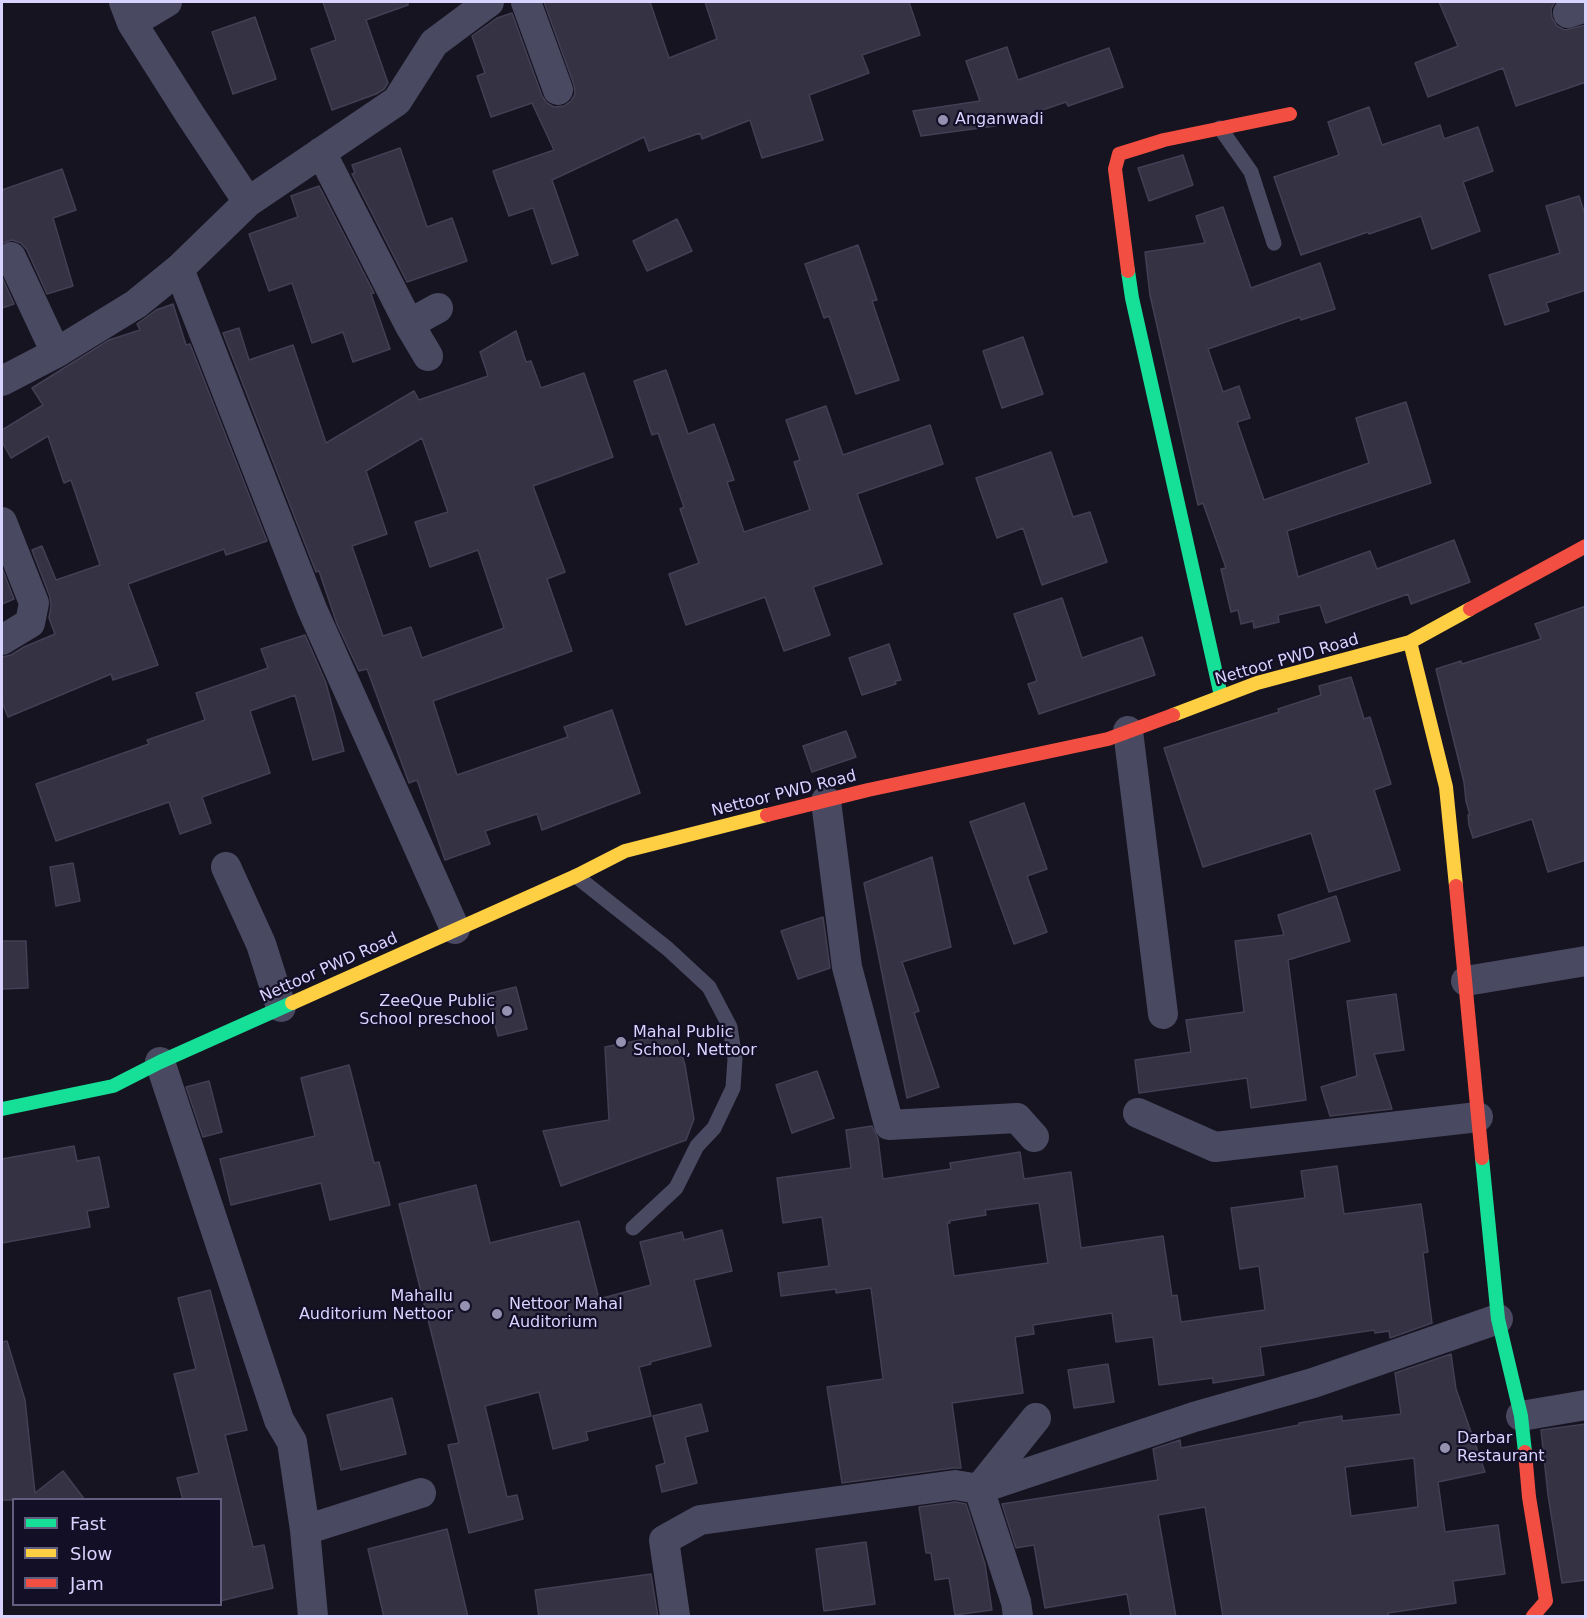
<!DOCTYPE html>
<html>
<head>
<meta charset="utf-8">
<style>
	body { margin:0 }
	#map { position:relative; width:1587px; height:1618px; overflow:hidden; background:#161421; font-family:"DejaVu Sans",sans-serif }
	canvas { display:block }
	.frame { position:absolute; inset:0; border:3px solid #d9d4ff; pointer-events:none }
	.legend { position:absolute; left:12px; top:1498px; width:210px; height:108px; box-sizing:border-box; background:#130f26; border:2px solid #625e7d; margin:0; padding:8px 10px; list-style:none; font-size:18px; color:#d9d4ff }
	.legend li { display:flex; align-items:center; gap:12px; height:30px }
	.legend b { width:30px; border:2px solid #625e7d }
</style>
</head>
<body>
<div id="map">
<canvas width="1587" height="1618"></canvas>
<div class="frame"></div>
<ul class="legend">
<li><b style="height:8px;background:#16e098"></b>Fast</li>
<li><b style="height:8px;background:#ffcf43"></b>Slow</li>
<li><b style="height:8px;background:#f24e42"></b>Jam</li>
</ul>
</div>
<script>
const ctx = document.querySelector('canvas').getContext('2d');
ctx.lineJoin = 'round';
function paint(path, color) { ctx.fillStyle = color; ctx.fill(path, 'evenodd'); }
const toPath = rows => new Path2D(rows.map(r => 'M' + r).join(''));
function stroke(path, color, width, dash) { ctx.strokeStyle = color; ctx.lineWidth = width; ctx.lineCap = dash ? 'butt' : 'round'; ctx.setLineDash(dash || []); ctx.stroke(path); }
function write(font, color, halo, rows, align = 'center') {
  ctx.font = font + ' "DejaVu Sans",sans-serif'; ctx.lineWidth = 4.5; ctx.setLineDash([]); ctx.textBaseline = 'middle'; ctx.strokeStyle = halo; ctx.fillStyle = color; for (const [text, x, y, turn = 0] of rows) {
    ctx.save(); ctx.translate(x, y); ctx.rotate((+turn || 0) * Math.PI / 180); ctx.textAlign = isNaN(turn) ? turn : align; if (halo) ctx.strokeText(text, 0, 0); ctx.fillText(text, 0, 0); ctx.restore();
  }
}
const building = toPath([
	[323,2,408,2,408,5,366,20,388,83,384,89,376,94,332,110,311,49,336,40,323,2],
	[544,2,650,2,669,58,717,39,705,2,909,2,920,35,862,55,869,73,809,95,823,140,762,158,750,120,702,139,700,133,649,151,644,137,552,180,578,255,552,264,533,208,509,216,493,171,554,150,532,103,491,117,477,76,485,73,472,36,497,18,512,13,542,96,547,103,554,107,564,106,571,101,575,94,574,85,544,2],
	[1439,2,1555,2,1551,9,1552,18,1557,26,1565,30,1586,25,1586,82,1516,106,1503,68,1428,97,1415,63,1458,46,1439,2],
	[255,17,276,79,233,94,212,32,255,17],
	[1007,47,1018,80,1109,48,1123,87,1068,106,1066,102,995,126,921,136,913,111,980,101,966,61,1007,47],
	[1369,107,1382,145,1440,125,1444,139,1478,127,1493,171,1463,182,1480,231,1432,249,1421,216,1369,234,1368,232,1301,255,1274,177,1339,155,1328,122,1369,107],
	[400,148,427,227,452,218,467,261,407,282,352,174,355,173,352,165,400,148],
	[1183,155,1193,185,1149,201,1138,168,1183,155],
	[62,169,76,210,53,218,73,286,47,294,27,250,21,243,12,240,2,243,2,190,62,169],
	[319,186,374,293,371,294,390,349,353,362,343,332,312,343,292,283,269,291,249,234,298,217,291,196,319,186],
	[1579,196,1586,218,1586,290,1546,303,1549,311,1505,325,1489,275,1560,253,1546,206,1579,196],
	[1223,207,1251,288,1320,263,1335,309,1301,320,1300,317,1208,349,1223,392,1239,386,1250,418,1237,422,1264,500,1369,463,1356,418,1406,402,1431,483,1287,531,1298,577,1370,551,1377,569,1454,540,1470,582,1411,604,1408,594,1326,623,1320,605,1278,615,1279,622,1254,628,1253,621,1241,624,1238,610,1231,612,1221,569,1226,568,1203,503,1198,505,1150,295,1145,252,1205,243,1196,216,1223,207],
	[677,219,692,251,647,271,633,241,677,219],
	[858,245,877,300,872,301,899,380,856,394,829,316,824,318,805,264,858,245],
	[2,277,14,304,2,308,2,277],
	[173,304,186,345,190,344,267,541,226,555,224,549,128,584,158,665,113,680,111,674,8,717,2,702,2,657,11,655,24,647,55,634,49,618,51,606,50,597,32,550,42,546,56,580,100,565,71,480,64,483,48,436,11,458,2,442,2,430,43,405,32,388,109,340,140,330,137,324,156,310,173,304],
	[239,328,249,360,293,345,326,443,414,391,419,400,488,376,480,352,516,331,526,362,531,361,541,388,584,373,613,457,533,486,565,572,547,579,572,651,433,701,457,775,568,737,564,727,612,710,640,793,542,830,537,814,485,831,490,844,445,860,417,780,409,783,367,669,359,671,337,624,319,571,316,572,223,333,239,328],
	[422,438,448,512,415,522,430,567,478,550,504,628,422,658,411,627,383,636,352,546,387,534,366,471,422,438],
	[1023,337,1043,394,1002,408,983,351,1023,337],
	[666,370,688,434,714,424,734,480,727,482,744,532,810,510,794,462,800,460,786,420,826,406,843,455,930,425,943,464,857,494,882,564,813,587,830,635,784,651,765,597,686,625,669,574,699,563,680,509,684,507,658,433,652,435,634,381,666,370],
	[1051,452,1073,517,1090,512,1107,562,1042,585,1023,528,997,538,976,478,1051,452],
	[2,568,14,599,2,604,2,568],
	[1062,598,1082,658,1142,637,1155,675,1039,714,1028,684,1037,681,1014,614,1062,598],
	[1586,606,1586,860,1548,872,1532,819,1473,838,1469,825,1468,815,1470,815,1466,801,1464,782,1436,669,1461,661,1462,664,1541,639,1535,624,1586,606],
	[305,635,326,683,344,751,313,760,295,695,250,711,270,773,202,797,211,823,180,834,169,802,56,841,36,784,149,744,147,740,205,720,196,693,268,668,261,649,305,635],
	[889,644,901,680,895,681,896,684,862,695,849,658,889,644],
	[1351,677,1364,719,1370,717,1391,784,1374,790,1400,870,1329,892,1311,833,1203,867,1164,748,1279,712,1278,709,1321,695,1319,686,1351,677],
	[846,731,856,757,812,772,803,746,846,731],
	[1024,803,1047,869,1027,876,1047,932,1014,944,970,822,1024,803],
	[932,857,951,947,902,962,919,1011,914,1013,939,1087,907,1098,864,883,932,857],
	[73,863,80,901,56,906,50,867,73,863],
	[1336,896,1350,941,1288,960,1306,1100,1251,1108,1247,1078,1139,1093,1135,1060,1191,1052,1186,1020,1244,1012,1235,941,1284,935,1278,915,1336,896],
	[823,917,830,968,798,979,781,931,823,917],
	[2,941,26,941,28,988,2,989,2,941],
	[516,987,527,1029,498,1036,487,994,516,987],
	[1396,994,1404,1050,1374,1054,1392,1109,1330,1116,1321,1087,1357,1076,1347,1001,1396,994],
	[675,1033,685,1065,694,1119,686,1140,561,1186,543,1131,609,1120,605,1047,675,1033],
	[349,1065,374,1163,379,1162,390,1205,330,1220,321,1183,231,1205,220,1159,315,1136,301,1078,349,1065],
	[817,1071,834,1118,792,1133,776,1085,817,1071],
	[209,1081,222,1132,203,1137,186,1087,209,1081],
	[872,1126,878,1138,883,1179,951,1169,950,1163,1020,1152,1024,1179,1071,1172,1081,1248,1163,1236,1172,1296,1177,1295,1181,1322,1265,1310,1259,1266,1240,1269,1231,1208,1305,1198,1301,1171,1337,1166,1344,1214,1421,1204,1428,1252,1423,1253,1432,1323,1390,1338,1389,1331,1375,1333,1374,1330,1260,1347,1264,1375,1213,1383,1213,1378,1159,1385,1153,1337,1116,1342,1112,1313,1033,1325,1034,1334,1015,1337,1023,1393,952,1403,961,1468,953,1468,842,1483,827,1387,883,1379,871,1288,836,1293,836,1289,781,1296,778,1273,829,1266,822,1217,783,1223,777,1178,851,1168,846,1130,872,1126],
	[1039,1203,1048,1263,954,1276,947,1223,950,1223,949,1221,986,1215,985,1210,1039,1203],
	[74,1146,77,1161,99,1157,109,1207,87,1211,90,1227,2,1243,2,1159,74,1146],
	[476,1185,490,1243,579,1221,599,1299,651,1285,640,1242,682,1232,684,1240,722,1230,732,1271,694,1280,711,1346,650,1362,651,1364,639,1367,651,1416,586,1432,588,1440,553,1449,539,1392,485,1406,507,1497,517,1495,523,1519,469,1533,448,1445,459,1443,399,1204,476,1185],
	[210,1290,247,1430,225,1435,253,1547,264,1545,273,1588,220,1601,220,1500,183,1500,177,1478,199,1473,174,1374,196,1369,178,1298,210,1290],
	[7,1341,25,1400,35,1493,63,1471,85,1500,2,1500,2,1342,7,1341],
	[1451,1354,1456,1389,1485,1472,1438,1482,1445,1532,1498,1525,1505,1574,1453,1581,1456,1603,1388,1613,1389,1617,1223,1617,1205,1507,1158,1515,1176,1617,1131,1617,1127,1594,1045,1608,1034,1545,1016,1548,1002,1504,1158,1480,1153,1449,1180,1440,1181,1448,1299,1425,1299,1423,1342,1416,1342,1421,1401,1414,1395,1373,1451,1354],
	[1414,1458,1418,1507,1351,1516,1345,1467,1414,1458],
	[1108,1364,1114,1402,1074,1408,1068,1370,1108,1364],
	[392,1398,406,1454,341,1470,327,1415,392,1398],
	[701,1404,708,1431,685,1437,697,1483,662,1492,656,1466,665,1463,653,1416,701,1404],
	[1586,1424,1586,1580,1562,1583,1548,1495,1541,1430,1586,1424],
	[955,1502,966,1504,968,1510,985,1564,992,1610,955,1615,949,1578,935,1580,931,1553,926,1553,919,1507,955,1502],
	[447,1529,468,1617,384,1617,368,1549,447,1529],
	[866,1542,875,1604,824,1611,816,1549,866,1542],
	[651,1574,658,1617,539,1617,535,1590,651,1574]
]);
const lane = toPath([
	[1220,128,1251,172,1274,243],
	[576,876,668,949,709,987,730,1027,735,1059,733,1088,714,1128,697,1146,676,1188,633,1228]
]);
const street = toPath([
	[124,2,132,23,189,113,248,202],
	[526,2,558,90],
	[1568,13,1586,7],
	[132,23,167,2],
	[321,152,409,324,428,356],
	[11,257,56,353],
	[179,269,312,609,455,929],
	[409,324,438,308],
	[2,381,56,353,136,304,179,269,248,202,397,101,434,43,489,2],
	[2,522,34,603,30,623,2,640],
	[1128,731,1163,1014],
	[826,801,847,967,889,1125,1017,1118,1034,1137],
	[226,867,261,944,281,1007],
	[1466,981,1586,961],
	[160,1062,279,1420,292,1442,305,1530,313,1616],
	[1138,1113,1215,1147,1478,1117],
	[1521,1416,1586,1405],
	[305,1530,421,1493],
	[675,1616,664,1540,700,1520,955,1485,979,1489,1036,1418],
	[1018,1616,1016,1602,979,1489,1194,1417,1313,1383,1498,1319]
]);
const fast = toPath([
	[1128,271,1132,298,1221,696],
	[2,1109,113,1086,160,1062,292,1003],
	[1482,1158,1498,1319,1521,1416,1525,1452]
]);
const slow = toPath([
	[1410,642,1446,787,1456,886],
	[1173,715,1257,683,1410,642,1470,609],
	[292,1003,576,876,625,851,767,815]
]);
const jam = toPath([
	[1128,271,1115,169,1119,154,1164,140,1290,114],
	[1470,609,1586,546],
	[767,815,868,790,1108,739,1173,715],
	[1456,886,1482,1158],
	[1525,1452,1529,1497,1546,1601,1533,1616]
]);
const markers = [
	[943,120,6,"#9591b1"],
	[507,1011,6,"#9591b1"],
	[621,1042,6,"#9591b1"],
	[465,1306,6,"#9591b1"],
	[497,1314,6,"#9591b1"],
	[1445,1448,6,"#9591b1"]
];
const poiNames = [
	["Anganwadi",955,120],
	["ZeeQue Public",495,1002,"right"],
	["School preschool",495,1020,"right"],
	["Mahal Public",633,1033],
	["School, Nettoor",633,1051],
	["Mahallu",453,1297,"right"],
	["Auditorium Nettoor",453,1315,"right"],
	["Nettoor Mahal",509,1305],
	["Auditorium",509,1323],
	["Darbar",1457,1439],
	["Restaurant",1457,1457]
];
const streetNames = [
	["Nettoor PWD Road",1287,660,-16],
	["Nettoor PWD Road",784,794,-14],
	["Nettoor PWD Road",329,968,-24]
];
paint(building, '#343243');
stroke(building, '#433f54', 1.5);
stroke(lane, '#4a4962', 15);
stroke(street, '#4a4962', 30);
stroke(fast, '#16e098', 14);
stroke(slow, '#ffcf43', 14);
stroke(jam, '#f24e42', 14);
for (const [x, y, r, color] of markers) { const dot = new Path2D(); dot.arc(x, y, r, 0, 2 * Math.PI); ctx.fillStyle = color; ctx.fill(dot); stroke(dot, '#130f26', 2); }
write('16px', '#d9d4ff', '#130f26', poiNames, 'left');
write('16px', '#d9d4ff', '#130f26', streetNames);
</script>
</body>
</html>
